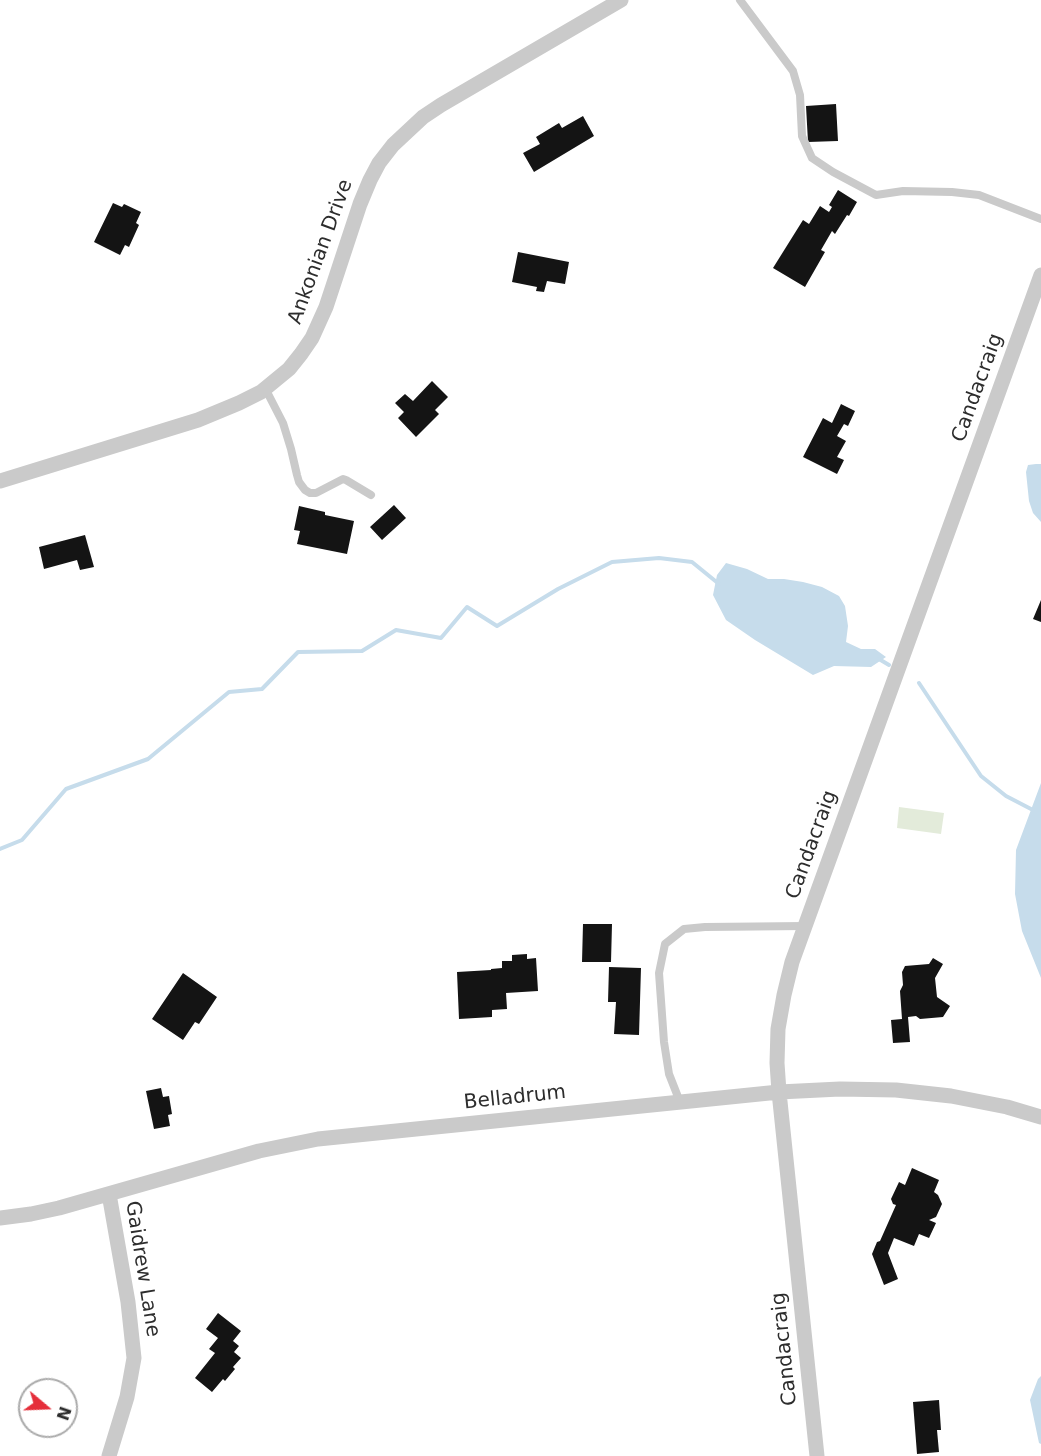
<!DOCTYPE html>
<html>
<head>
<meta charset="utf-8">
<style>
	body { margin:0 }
	#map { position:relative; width:1041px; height:1456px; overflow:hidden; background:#fff; font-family:"DejaVu Sans",sans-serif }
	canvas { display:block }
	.north { position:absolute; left:18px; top:1378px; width:60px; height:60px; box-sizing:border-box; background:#fff; border:2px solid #ababab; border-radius:50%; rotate:109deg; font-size:16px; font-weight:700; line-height:24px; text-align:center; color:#2d2d2d }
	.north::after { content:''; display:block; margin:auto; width:21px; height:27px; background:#e52e3a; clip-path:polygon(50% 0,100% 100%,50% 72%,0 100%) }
</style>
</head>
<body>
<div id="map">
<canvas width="1041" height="1456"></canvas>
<div class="north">N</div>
</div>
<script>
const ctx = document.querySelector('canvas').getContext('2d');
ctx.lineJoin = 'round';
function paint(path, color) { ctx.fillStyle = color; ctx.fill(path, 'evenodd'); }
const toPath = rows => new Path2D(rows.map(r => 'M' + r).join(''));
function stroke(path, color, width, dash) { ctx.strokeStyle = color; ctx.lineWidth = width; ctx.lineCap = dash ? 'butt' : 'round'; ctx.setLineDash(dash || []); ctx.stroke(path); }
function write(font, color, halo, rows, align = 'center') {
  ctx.font = font + ' "DejaVu Sans",sans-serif'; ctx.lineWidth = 6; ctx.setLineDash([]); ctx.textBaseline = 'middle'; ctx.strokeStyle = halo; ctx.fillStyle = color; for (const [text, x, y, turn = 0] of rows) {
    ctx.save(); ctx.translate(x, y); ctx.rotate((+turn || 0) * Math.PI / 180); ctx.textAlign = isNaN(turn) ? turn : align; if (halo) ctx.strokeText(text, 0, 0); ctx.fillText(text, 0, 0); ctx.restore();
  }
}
const green = toPath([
	[899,807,944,813,941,834,897,828]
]);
const water = toPath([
	[1036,464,1041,464,1041,522,1033,513,1029,501,1026,472,1028,465],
	[726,563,747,569,768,579,784,579,803,582,822,587,839,596,845,606,848,626,846,642,861,649,875,649,886,657,871,667,834,666,813,675,755,640,726,620,713,595,717,575],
	[1041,783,1041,978,1022,931,1015,894,1016,850],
	[1041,1376,1041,1444,1039,1443,1030,1400,1038,1379]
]);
const stream = toPath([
	[879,659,889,665],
	[919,683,981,776,1006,796,1031,809],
	[0,849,22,840,66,789,148,759,229,692,262,689,298,652,362,651,396,630,441,638,467,607,497,626,558,589,612,562,659,558,692,562,719,584]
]);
const building = toPath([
	[836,104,838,141,808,142,806,106],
	[583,116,594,136,534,172,523,153,540,144,536,137,559,123,562,128],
	[838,190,857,202,849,216,847,215,835,234,832,231,821,250,825,252,805,287,773,268,803,220,809,224,820,206,829,212,832,207,829,205],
	[113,203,122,207,124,204,141,212,136,223,139,225,129,247,125,245,120,255,94,242],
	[518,252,569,262,565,284,547,281,544,292,536,291,537,287,512,282],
	[432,381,448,397,435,410,439,414,416,437,398,418,404,412,395,403,405,394,413,401],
	[841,404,855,411,848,426,844,424,837,436,846,441,837,457,844,460,837,474,803,457,823,418,832,423],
	[394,505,406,518,382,540,370,527],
	[299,506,325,512,325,515,354,521,347,554,297,544,300,531,294,530],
	[85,535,94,567,80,570,77,560,44,569,39,547],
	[1041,600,1041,622,1033,619],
	[583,924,612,924,611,962,582,962],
	[527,954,527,959,536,958,538,991,506,993,507,1009,492,1010,492,1017,459,1019,457,972,491,970,491,969,502,968,502,961,512,961,512,955],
	[933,958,943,964,935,978,937,997,950,1006,943,1017,920,1019,916,1016,908,1017,910,1042,893,1043,891,1020,902,1019,900,991,903,985,902,972,905,966,929,964],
	[609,967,641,968,639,1035,614,1034,616,1002,608,1002],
	[183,973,217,997,199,1024,195,1022,183,1040,152,1019],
	[161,1088,163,1097,169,1096,172,1114,168,1115,170,1126,154,1129,146,1091],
	[912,1168,939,1180,934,1192,938,1195,942,1204,936,1217,929,1220,936,1223,929,1238,919,1234,914,1246,894,1238,888,1253,898,1279,884,1285,872,1254,877,1242,880,1241,896,1205,893,1204,891,1199,899,1182,905,1185],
	[218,1313,241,1331,233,1341,239,1346,234,1352,241,1358,233,1367,235,1369,225,1381,223,1379,212,1392,195,1378,215,1353,209,1349,218,1338,206,1329],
	[939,1400,941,1430,937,1430,939,1452,917,1454,913,1402]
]);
const service = toPath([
	[740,0,793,71,800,95,802,136,812,158,833,172,876,195,903,191,952,192,979,195,1041,219],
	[265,388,283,423,291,449,297,475,299,482,305,490,310,493,316,493,343,479,346,480,371,495],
	[680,1102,669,1074,664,1042,659,973,665,944,684,929,705,927,805,926]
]);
const minor = toPath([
	[0,481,198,420,239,403,261,392,289,369,301,354,312,338,326,307,360,204,370,180,379,163,393,145,423,117,441,105,621,0],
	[109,1194,128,1302,134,1358,127,1397,109,1456],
	[0,1218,31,1214,59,1208,259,1151,318,1139,779,1092,840,1089,896,1090,951,1096,1007,1107,1041,1117],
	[817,1456,779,1092,777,1063,778,1029,784,995,792,962,1041,275]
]);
const streetNames = [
	["Ankonian Drive",321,252,-70],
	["Candacraig",978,388,-70],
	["Candacraig",812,845,-70],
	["Belladrum",515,1098,-6],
	["Gaidrew Lane",142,1269,81],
	["Candacraig",785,1349,-96]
];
paint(green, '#e3ebda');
paint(water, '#c6dceb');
stroke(stream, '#c6dceb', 4);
paint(building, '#141414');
stroke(service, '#cacaca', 8);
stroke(minor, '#cacaca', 15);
write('20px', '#2d2d2d', '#fff', streetNames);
</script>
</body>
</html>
